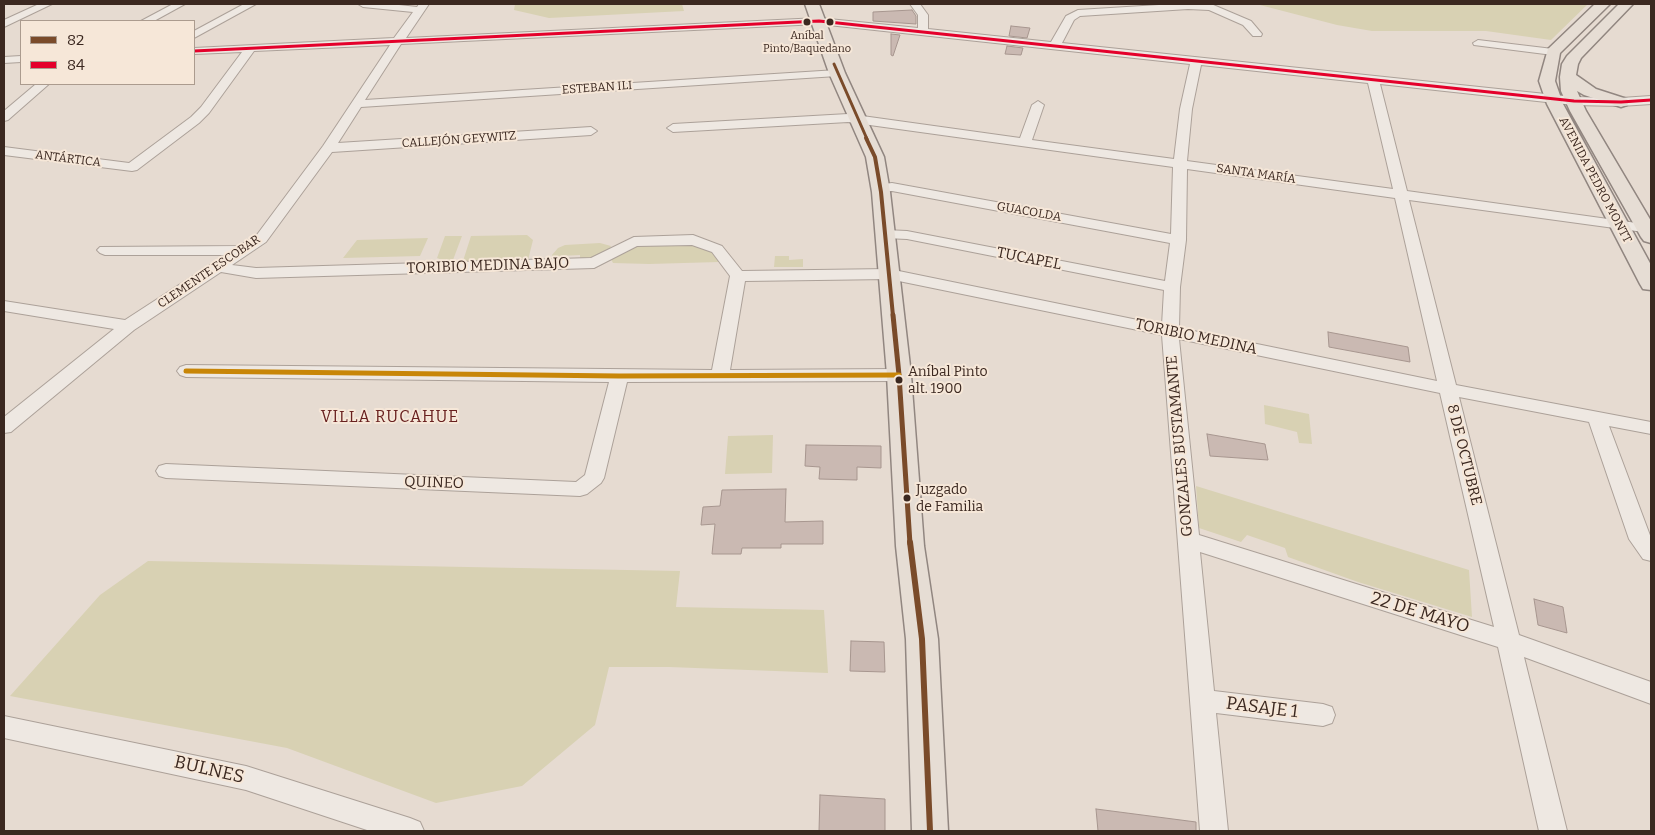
<!DOCTYPE html>
<html>
<head>
<meta charset="utf-8">
<style>
	body { margin:0 }
	#map { position:relative; width:1655px; height:835px; overflow:hidden; background:#e6dbd1; font-family:Bitter,serif }
	canvas { display:block }
	.frame { position:absolute; inset:0; border:5px solid #3b2820; pointer-events:none }
	.legend { position:absolute; left:20px; top:20px; width:175px; height:65px; box-sizing:border-box; background:#f6e7d8; border:1px solid #ab9b8e; margin:0; padding:6px 9px; list-style:none; font-size:15px; color:#3b2820 }
	.legend li { display:flex; align-items:center; gap:10px; height:25px }
	.legend b { width:25px; border:1px solid #ab9b8e }
</style>
</head>
<body>
<div id="map">
<canvas width="1655" height="835"></canvas>
<div class="frame"></div>
<ul class="legend">
<li><b style="height:6px;background:#7a4b2a"></b>82</li>
<li><b style="height:6px;background:#e4002b"></b>84</li>
</ul>
</div>
<script>
const ctx = document.querySelector('canvas').getContext('2d');
ctx.lineJoin = 'round';
function paint(path, color) { ctx.fillStyle = color; ctx.fill(path, 'evenodd'); }
const toPath = rows => new Path2D(rows.map(r => 'M' + r).join(''));
function stroke(path, color, width, dash) { ctx.strokeStyle = color; ctx.lineWidth = width; ctx.lineCap = dash ? 'butt' : 'round'; ctx.setLineDash(dash || []); ctx.stroke(path); }
function write(font, color, halo, rows, align = 'center') {
  ctx.font = font + ' Bitter,serif'; ctx.lineWidth = 4; ctx.setLineDash([]); ctx.textBaseline = 'middle'; ctx.strokeStyle = halo; ctx.fillStyle = color; for (const [text, x, y, turn = 0] of rows) {
    ctx.save(); ctx.translate(x, y); ctx.rotate((+turn || 0) * Math.PI / 180); ctx.textAlign = isNaN(turn) ? turn : align; if (halo) ctx.strokeText(text, 0, 0); ctx.fillText(text, 0, 0); ctx.restore();
  }
}
const green = toPath([
	[515,4,682,4,684,11,549,18,514,10],
	[1256,4,1588,4,1551,40,1486,31,1372,31,1337,25],
	[527,235,533,240,528,260,463,261,471,236],
	[445,236,462,236,453,260,445,261,437,258],
	[428,238,420,256,343,258,357,240],
	[600,243,611,246,608,252,598,257,580,260,580,255,561,256,552,260,552,255,558,248,565,245],
	[694,243,709,249,719,262,649,264,613,263,611,259,637,245],
	[775,256,789,256,789,260,803,259,803,267,774,267],
	[1264,405,1309,414,1312,444,1299,443,1297,432,1265,424],
	[773,435,772,473,725,474,728,436],
	[1196,486,1469,570,1472,617,1358,582,1288,557,1285,548,1247,535,1241,542,1199,528],
	[148,561,680,571,676,607,824,610,828,673,669,667,609,667,595,725,522,786,436,803,287,748,10,696,100,595]
]);
const building = toPath([
	[912,10,916,16,916,24,873,21,873,12,912,10],
	[1011,26,1030,28,1027,38,1009,36,1011,26],
	[891,34,900,35,893,56,891,55,891,34],
	[1007,46,1023,48,1021,55,1005,54,1007,46],
	[1328,332,1408,347,1410,362,1329,347,1328,332],
	[1207,434,1265,444,1268,460,1210,456,1207,434],
	[806,445,881,446,881,468,857,467,857,480,819,479,820,467,805,466,806,445],
	[786,489,785,522,823,521,823,544,781,544,781,548,742,548,741,554,712,554,715,524,701,525,703,507,720,506,722,490,786,489],
	[1534,599,1563,607,1567,633,1538,625,1534,599],
	[851,641,884,642,885,672,850,671,851,641],
	[820,795,885,799,885,831,819,831,820,795],
	[1096,809,1196,822,1196,831,1098,831,1096,809]
]);
const minor = toPath([
	[39,4,52,4,4,27,4,20,39,4],
	[173,4,185,4,154,21,141,21,173,4],
	[244,4,256,4,194,38,194,31,244,4],
	[358,4,390,4,417,7,419,4,429,4,406,38,819,18,918,28,918,15,910,4,920,4,928,15,928,29,1051,42,1066,16,1078,10,1175,4,1211,4,1251,21,1262,34,1261,36,1253,36,1243,25,1209,10,1188,9,1080,16,1074,20,1062,43,1574,97,1621,98,1651,96,1651,104,1621,106,1574,105,1380,84,1407,191,1651,225,1651,233,1409,200,1456,385,1651,422,1651,434,1609,426,1651,538,1651,561,1643,559,1629,539,1589,422,1459,397,1519,635,1651,682,1651,704,1524,657,1567,831,1539,831,1498,647,1200,552,1214,691,1323,704,1332,707,1335,715,1332,723,1323,726,1216,713,1228,831,1200,831,1162,335,889,279,745,281,730,370,899,369,905,371,908,375,905,379,899,381,627,382,604,478,601,483,587,494,580,496,166,478,159,476,156,471,159,466,166,464,576,482,585,475,609,382,186,377,180,375,177,371,180,367,186,365,712,370,730,276,712,252,692,245,637,246,594,268,256,278,221,272,134,330,11,432,4,433,4,417,114,329,4,311,4,301,125,320,225,255,105,255,100,253,97,250,100,247,239,246,256,236,323,146,390,45,254,51,209,113,199,123,137,170,132,171,4,155,4,147,129,163,191,117,201,107,242,52,194,54,194,48,394,38,413,12,363,7,358,4],
	[819,24,1190,64,1180,109,1174,159,1032,140,1044,105,1038,101,1032,105,1020,138,848,114,673,124,667,128,673,132,848,122,1173,167,1171,234,892,183,875,185,873,188,880,192,892,191,1170,243,1165,281,907,231,885,230,880,231,878,234,880,237,885,238,907,239,1164,290,1162,325,889,269,742,271,722,246,693,235,634,237,591,258,256,268,232,265,266,242,332,152,591,135,597,131,591,127,338,143,361,107,837,76,843,73,837,70,365,100,401,44,819,24],
	[1201,65,1368,83,1393,189,1187,161,1192,109,1201,65],
	[1187,169,1395,198,1437,381,1179,328,1180,287,1186,240,1187,169],
	[1179,339,1440,393,1494,627,1199,535,1179,339],
	[1478,40,1553,49,1559,52,1553,55,1474,45,1473,43,1478,40],
	[21,56,21,62,4,63,4,57,21,56],
	[36,84,49,84,8,120,4,121,4,111,36,84],
	[4,716,246,766,410,818,420,822,424,831,370,831,246,790,4,738,4,716]
]);
const major = toPath([
	[805,4,819,4,845,73,884,157,890,192,911,375,924,546,938,639,948,831,912,831,906,639,896,546,887,375,872,192,866,157,829,73,805,4],
	[1595,4,1610,4,1560,53,1555,81,1563,104,1651,265,1651,290,1643,289,1640,284,1547,104,1539,81,1548,49,1595,4],
	[1619,4,1633,4,1581,58,1578,64,1576,75,1596,89,1627,99,1629,102,1627,105,1621,107,1584,95,1577,91,1586,111,1651,221,1651,243,1644,241,1641,237,1570,111,1561,91,1560,77,1562,64,1567,56,1619,4]
]);
const bus1Far3 = toPath([
	[834,64,867,139]
]);
const bus1Far2 = toPath([
	[866,138,875,157,881,192,893,316]
]);
const bus1Far1 = toPath([
	[893,315,899,375,910,544]
]);
const bus1 = toPath([
	[910,542,922,639,930,831]
]);
const bus2 = toPath([
	[194,51,819,21,1574,101,1621,102,1651,100]
]);
const bus3 = toPath([
	[186,371,619,376,899,375]
]);
const markers = [
	[807,22,4.5,"#3b2820"],
	[830,22,4.5,"#3b2820"],
	[899,380,4.5,"#3b2820"],
	[907,498,4.5,"#3b2820"]
];
const farBusnames = [
	["Aníbal",807,36],
	["Pinto/Baquedano",807,49]
];
const farStreetnames = [
	["ESTEBAN ILI",597,88,-4],
	["CALLEJÓN GEYWITZ",459,140,-4],
	["ANTÁRTICA",68,159,7],
	["SANTA MARÍA",1256,174,8],
	["AVENIDA PEDRO MONTT",1595,180,62],
	["GUACOLDA",1029,212,10],
	["CLEMENTE ESCOBAR",209,272,-34]
];
const busNames = [
	["Aníbal Pinto",908,372],
	["alt. 1900",908,389],
	["Juzgado",916,490],
	["de Familia",916,507]
];
const streetNames = [
	["TUCAPEL",1029,259,11],
	["TORIBIO MEDINA BAJO",488,266,-2],
	["TORIBIO MEDINA",1196,337,12],
	["GONZALES BUSTAMANTE",1180,446,-95],
	["8 DE OCTUBRE",1464,455,76],
	["QUINEO",434,483,2]
];
const neighbourhoodNames = [
	["VILLA RUCAHUE",390,418]
];
const nearStreetnames = [
	["22 DE MAYO",1420,613,17],
	["PASAJE 1",1262,708,7],
	["BULNES",209,770,13]
];
paint(green, '#d8d1b3');
paint(building, '#cab9b2');
stroke(building, '#a7968f', 1);
stroke(minor, '#aca199', 2);
stroke(major, '#918680', 3);
paint(minor, '#eee8e2');
paint(major, '#e6ddd4');
stroke(bus1Far3, '#7a4b2a', 3);
stroke(bus1Far2, '#7a4b2a', 4);
stroke(bus1Far1, '#7a4b2a', 5);
stroke(bus1, '#7a4b2a', 6);
stroke(bus2, '#e4002b', 3);
stroke(bus3, '#c88608', 5);
for (const [x, y, r, color] of markers) { const dot = new Path2D(); dot.arc(x, y, r, 0, 2 * Math.PI); ctx.fillStyle = color; ctx.fill(dot); stroke(dot, '#f6e7d8', 2); }
write('11px', '#3b2820', '#f6e7d8', farBusnames);
write('12px', '#3b2820', '#f6e7d8', farStreetnames);
write('14px', '#3b2820', '#f6e7d8', busNames, 'left');
write('15px', '#3b2820', '#f6e7d8', streetNames);
ctx.letterSpacing = '1px';
write('16px', '#68201f', '#f6e7d8', neighbourhoodNames);
ctx.letterSpacing = '0px';
write('18px', '#3b2820', '#f6e7d8', nearStreetnames);
</script>
</body>
</html>
